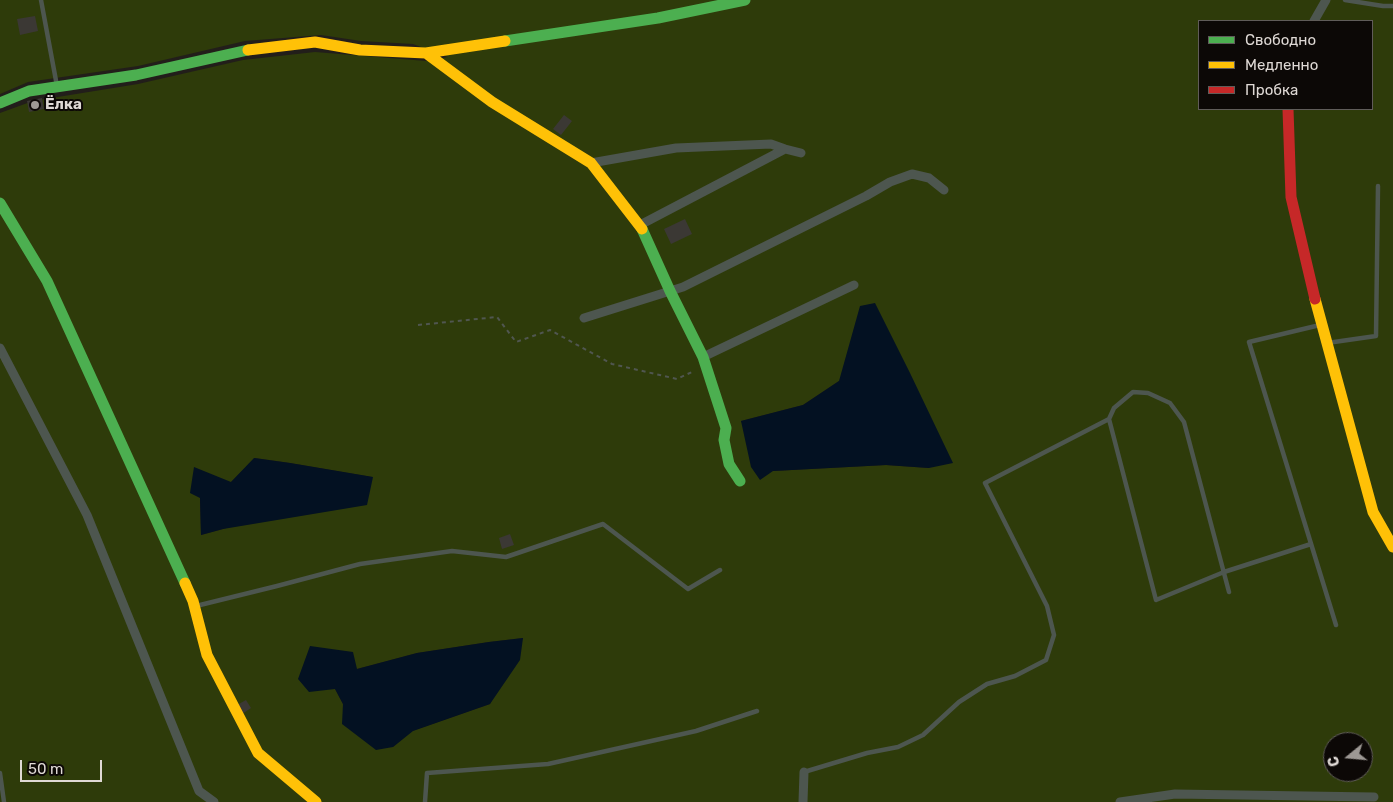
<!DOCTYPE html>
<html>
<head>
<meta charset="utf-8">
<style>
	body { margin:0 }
	#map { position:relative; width:1393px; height:802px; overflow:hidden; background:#221e1a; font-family:Rubik,sans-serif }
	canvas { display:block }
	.legend { position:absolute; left:1198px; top:20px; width:175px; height:90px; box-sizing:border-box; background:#0c0806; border:1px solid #605c59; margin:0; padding:6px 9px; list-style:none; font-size:15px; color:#dfd9d5 }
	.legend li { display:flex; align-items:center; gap:10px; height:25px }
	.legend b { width:25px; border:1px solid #605c59 }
	.north { position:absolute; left:1323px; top:732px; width:50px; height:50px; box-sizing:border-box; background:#0c0806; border:1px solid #605c59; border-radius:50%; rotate:253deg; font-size:14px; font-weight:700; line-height:20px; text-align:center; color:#dfd9d5 }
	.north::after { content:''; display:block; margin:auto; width:18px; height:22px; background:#9d9894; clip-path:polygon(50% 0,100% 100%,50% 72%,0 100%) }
	.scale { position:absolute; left:20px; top:760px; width:82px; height:22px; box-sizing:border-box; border:2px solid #dfd9d5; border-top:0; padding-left:6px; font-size:15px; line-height:18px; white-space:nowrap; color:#dfd9d5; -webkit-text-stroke:4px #0c0806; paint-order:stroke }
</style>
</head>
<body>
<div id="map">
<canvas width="1393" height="802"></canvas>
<ul class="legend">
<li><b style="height:6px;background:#4caf50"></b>Свободно</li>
<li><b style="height:6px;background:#ffc107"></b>Медленно</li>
<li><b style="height:6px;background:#c62828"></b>Пробка</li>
</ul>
<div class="north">С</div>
<div class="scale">50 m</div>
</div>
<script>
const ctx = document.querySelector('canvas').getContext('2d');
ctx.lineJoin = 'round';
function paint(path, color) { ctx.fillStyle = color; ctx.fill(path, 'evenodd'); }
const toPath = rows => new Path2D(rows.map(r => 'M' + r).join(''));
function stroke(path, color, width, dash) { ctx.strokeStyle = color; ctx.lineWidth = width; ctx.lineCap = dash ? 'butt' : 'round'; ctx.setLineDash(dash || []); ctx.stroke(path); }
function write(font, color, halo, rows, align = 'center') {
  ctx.font = font + ' Rubik,sans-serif'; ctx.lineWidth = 4; ctx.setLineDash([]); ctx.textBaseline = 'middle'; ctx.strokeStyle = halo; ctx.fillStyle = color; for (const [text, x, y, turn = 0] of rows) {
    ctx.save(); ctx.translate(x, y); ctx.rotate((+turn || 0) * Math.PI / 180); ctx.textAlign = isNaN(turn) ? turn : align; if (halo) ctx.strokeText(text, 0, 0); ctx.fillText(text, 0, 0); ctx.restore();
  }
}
const green = toPath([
	[0,0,1393,0,1393,802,0,802,0,113,33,101,138,84,243,60,315,52,426,61,448,57,413,44,361,41,321,35,245,41,138,66,28,82,0,94],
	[1199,21,1372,21,1372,109,1199,109],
	[839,381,929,468,886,465,773,471,741,421,803,405],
	[255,458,290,463,372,477,223,529,201,535,200,498,231,482],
	[523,638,490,704,412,731,393,747,343,704,335,689,357,669,417,653,489,642],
	[1333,742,1363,742,1363,772,1333,772]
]);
const water = toPath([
	[875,303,910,373,953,463,929,468,886,465,773,471,760,480,751,467,741,421,803,405,839,381,860,306],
	[254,458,290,463,373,477,367,505,223,529,201,535,200,498,190,493,194,467,231,482],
	[523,638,520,660,490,704,413,731,393,747,376,750,342,724,343,704,335,689,309,692,298,679,310,646,353,652,357,669,417,653,489,642]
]);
const building = toPath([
	[35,16,38,31,20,35,17,19],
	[42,98,44,109,29,112,27,101],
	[564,115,572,121,561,135,553,129],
	[685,219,692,234,671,244,664,229],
	[510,534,514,545,502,549,499,538],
	[246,700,251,708,242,714,237,705]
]);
const path = toPath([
	[418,325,497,317,516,342,550,330,612,364,677,379,694,371]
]);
const lane = toPath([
	[41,0,57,86],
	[1345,0,1383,6,1393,6],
	[1320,325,1249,342,1336,625],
	[1327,343,1376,336,1378,186],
	[1109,419,1114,408,1133,392,1148,393,1170,403,1184,422,1229,592],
	[196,606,277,586,360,564,452,551,506,557,603,524,688,589,720,570],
	[804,772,867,753,898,747,923,735,959,702,987,684,1015,676,1046,660,1054,635,1047,606,985,483,1109,419,1156,600,1224,572,1311,544],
	[0,773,4,802],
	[425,802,427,773,548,764,696,731,757,711]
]);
const street = toPath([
	[1314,21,1326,0],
	[591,163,676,148,771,144,785,149,801,153],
	[640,225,785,149],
	[584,318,683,287,866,196,890,182,912,174,929,178,944,190],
	[0,348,87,515,199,791,214,802],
	[703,357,854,285],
	[803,802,804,772],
	[1120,802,1175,794,1374,797]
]);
const fast = toPath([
	[505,41,658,18,745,0],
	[0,103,29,91,136,75,248,50],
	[0,203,47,281,185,583],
	[642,229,670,291,703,357,726,428,724,440,729,464,740,481]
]);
const slow = toPath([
	[248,50,315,42,360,50,426,53,505,41],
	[426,53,492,102,591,163,642,229],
	[1315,299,1373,512,1393,547],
	[185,583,193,601,207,655,258,753,316,802]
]);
const jam = toPath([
	[1288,109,1291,197,1315,299]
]);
const markers = [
	[35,105,5,"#9d9894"]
];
const poiNames = [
	["Ёлка",45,105]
];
paint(green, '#2e3b0a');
paint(water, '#031122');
paint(building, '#3b3834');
stroke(path, '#505650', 2, [4, 4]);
stroke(lane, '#4d564f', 4.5);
stroke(street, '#4d564f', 9);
stroke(fast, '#4caf50', 11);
stroke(slow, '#ffc107', 11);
stroke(jam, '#c62828', 11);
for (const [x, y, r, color] of markers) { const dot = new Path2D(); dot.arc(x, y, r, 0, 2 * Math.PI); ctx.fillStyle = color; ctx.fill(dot); stroke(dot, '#0c0806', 2); }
write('bold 15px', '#dfd9d5', '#0c0806', poiNames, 'left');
</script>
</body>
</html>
